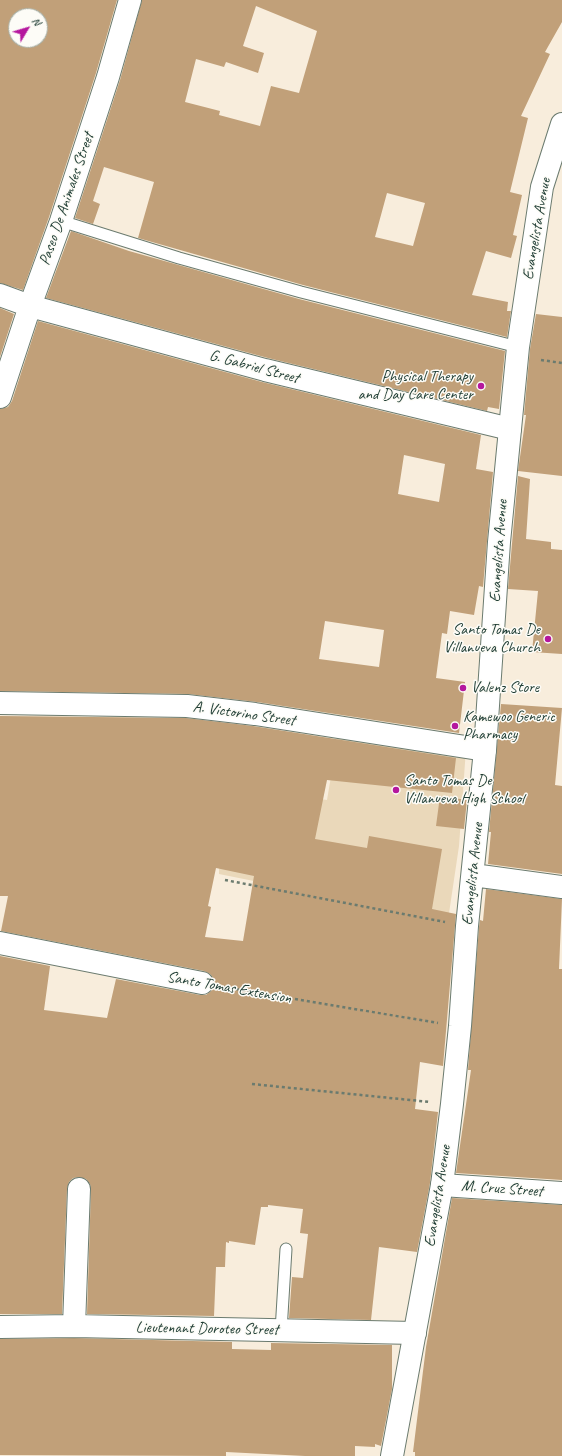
<!DOCTYPE html>
<html>
<head>
<meta charset="utf-8">
<style>
	body { margin:0 }
	#map { position:relative; width:562px; height:1456px; overflow:hidden; background:#f8eddc; font-family:Caveat,sans-serif }
	canvas { display:block }
	.north { position:absolute; left:8px; top:8px; width:40px; height:40px; box-sizing:border-box; background:#fdfcf7; border:1px solid #a4b0a9; border-radius:50%; rotate:52deg; font-size:11px; font-weight:700; line-height:16px; text-align:center; color:#1f3d34 }
	.north::after { content:''; display:block; margin:auto; width:14px; height:18px; background:#b5179e; clip-path:polygon(50% 0,100% 100%,50% 72%,0 100%) }
</style>
</head>
<body>
<div id="map">
<canvas width="562" height="1456"></canvas>
<div class="north">N</div>
</div>
<script>
const ctx = document.querySelector('canvas').getContext('2d');
ctx.lineJoin = 'round';
function paint(path, color) { ctx.fillStyle = color; ctx.fill(path, 'evenodd'); }
const toPath = rows => new Path2D(rows.map(r => 'M' + r).join(''));
function stroke(path, color, width, dash) { ctx.strokeStyle = color; ctx.lineWidth = width; ctx.lineCap = dash ? 'butt' : 'round'; ctx.setLineDash(dash || []); ctx.stroke(path); }
function write(font, color, halo, rows, align = 'center') {
  ctx.font = font + ' Caveat,sans-serif'; ctx.lineWidth = 3; ctx.setLineDash([]); ctx.textBaseline = 'middle'; ctx.strokeStyle = halo; ctx.fillStyle = color; for (const [text, x, y, turn = 0] of rows) {
    ctx.save(); ctx.translate(x, y); ctx.rotate((+turn || 0) * Math.PI / 180); ctx.textAlign = isNaN(turn) ? turn : align; if (halo) ctx.strokeText(text, 0, 0); ctx.fillText(text, 0, 0); ctx.restore();
  }
}
const built = toPath([
	[338,735,466,749,459,846,448,920,219,874,220,797,222,783,327,800]
]);
const building = toPath([
	[0,0,117,0,96,73,49,217,23,290,0,283],
	[16,16,40,16,40,40,16,40],
	[142,0,562,0,562,22,545,52,550,54,521,116,528,118,510,192,522,195,513,235,517,236,511,258,486,251,472,295,508,302,507,311,511,311,507,337,303,285,138,238,154,182,104,167,93,201,100,204,93,224,75,218,120,80],
	[256,6,317,31,299,93,271,86,260,126,219,115,220,111,185,102,196,59,224,67,226,62,258,73,264,53,243,46],
	[387,193,425,203,413,246,375,237],
	[71,231,129,251,299,299,505,351,499,409,488,407,487,411,268,358,46,298],
	[0,308,14,314,0,357],
	[536,314,562,317,562,476,518,471,526,415,524,415,530,349],
	[38,321,262,382,481,435,476,469,493,472,483,587,479,586,474,615,450,611,447,634,442,633,436,678,465,682,459,733,257,702,188,694,0,691,0,409,8,407,12,401],
	[404,455,445,464,439,502,398,494],
	[325,621,384,630,379,667,319,659],
	[518,476,530,479,526,539,551,542,551,549,562,550,562,654,532,652,538,591,508,589],
	[501,704,562,708,555,785,562,786,562,874,488,864,491,832,489,832],
	[0,716,186,718,253,726,456,758,452,793,327,780,315,839,367,848,369,836,442,849,432,909,456,914,443,1066,420,1062,415,1109,438,1112,430,1183,417,1252,379,1247,371,1320,289,1318,292,1277,303,1278,308,1234,300,1233,303,1209,268,1205,268,1207,261,1207,255,1245,229,1241,229,1243,226,1242,225,1267,216,1267,214,1316,87,1314,91,1189,90,1184,86,1179,79,1177,73,1178,69,1182,67,1189,62,1314,0,1314,0,956,50,966,44,1010,107,1018,116,979,200,995,206,995,211,991,214,985,214,979,210,974,204,971,1,931,8,896,0,896],
	[216,868,254,876,243,941,205,937,211,907,208,906],
	[440,796,467,800,464,829,436,826],
	[486,889,562,899,559,969,562,969,562,1180,456,1173,471,1070,468,1070,479,927,480,920,483,921],
	[452,1198,562,1205,562,1456,415,1456,415,1452,413,1452,426,1347],
	[74,1338,232,1342,232,1349,271,1350,271,1343,392,1345,392,1389,381,1446,375,1444,375,1447,355,1446,355,1456,305,1456,226,1452,226,1456,0,1455,0,1339]
]);
const path = toPath([
	[541,360,562,363],
	[225,880,445,922],
	[224,987,438,1023],
	[252,1084,430,1102]
]);
const service = toPath([
	[61,221,179,258,301,292,518,347],
	[281,1331,286,1249]
]);
const minor = toPath([
	[0,295,30,306,265,370,510,429],
	[0,397,30,306,61,221,108,77,130,0],
	[0,703,187,706,255,714,485,750],
	[0,943,202,983],
	[442,1185,562,1193],
	[74,1326,79,1189],
	[0,1327,74,1326,415,1333]
]);
const tertiary = toPath([
	[473,875,562,887],
	[392,1456,442,1185,452,1104,460,1026,467,926,485,750,499,542,518,347,542,187,562,124]
]);
const markers = [
	[481,386,4,"#b5179e"],
	[548,639,4,"#b5179e"],
	[463,688,4,"#b5179e"],
	[455,726,4,"#b5179e"],
	[396,790,4,"#b5179e"]
];
const streetNames = [
	["Paseo De Animales Street",67,199,-71],
	["Evangelista Avenue",537,229,-80],
	["G. Gabriel Street",254,367,15],
	["Evangelista Avenue",499,551,-86],
	["A. Victorino Street",244,714,8],
	["Evangelista Avenue",473,874,-84],
	["Santo Tomas Extension",229,988,10],
	["M. Cruz Street",502,1189,4],
	["Evangelista Avenue",438,1196,-81],
	["Lieutenant Doroteo Street",207,1329,1]
];
const poiNames = [
	["Physical Therapy",473,377,"right"],
	["and Day Care Center",473,395,"right"],
	["Santo Tomas De",540,630,"right"],
	["Villanueva Church",540,648,"right"],
	["Valenz Store",471,688],
	["Kamewoo Generic",463,717],
	["Pharmacy",463,735],
	["Santo Tomas De",404,781],
	["Villanueva High School",404,799]
];
paint(built, '#ead8ba');
paint(building, '#c1a079');
stroke(service, '#6b7b6f', 13);
stroke(minor, '#6b7b6f', 24);
stroke(tertiary, '#6b7b6f', 24);
stroke(path, '#6b7b6f', 2.5, [3, 3]);
stroke(service, '#fff', 11);
stroke(minor, '#fff', 22);
stroke(tertiary, '#fff', 22);
for (const [x, y, r, color] of markers) { const dot = new Path2D(); dot.arc(x, y, r, 0, 2 * Math.PI); ctx.fillStyle = color; ctx.fill(dot); stroke(dot, '#fdfcf7', 1.5); }
write('16px', '#1f3d34', '#fdfcf7', streetNames);
write('16px', '#1f3d34', '#fdfcf7', poiNames, 'left');
</script>
</body>
</html>
